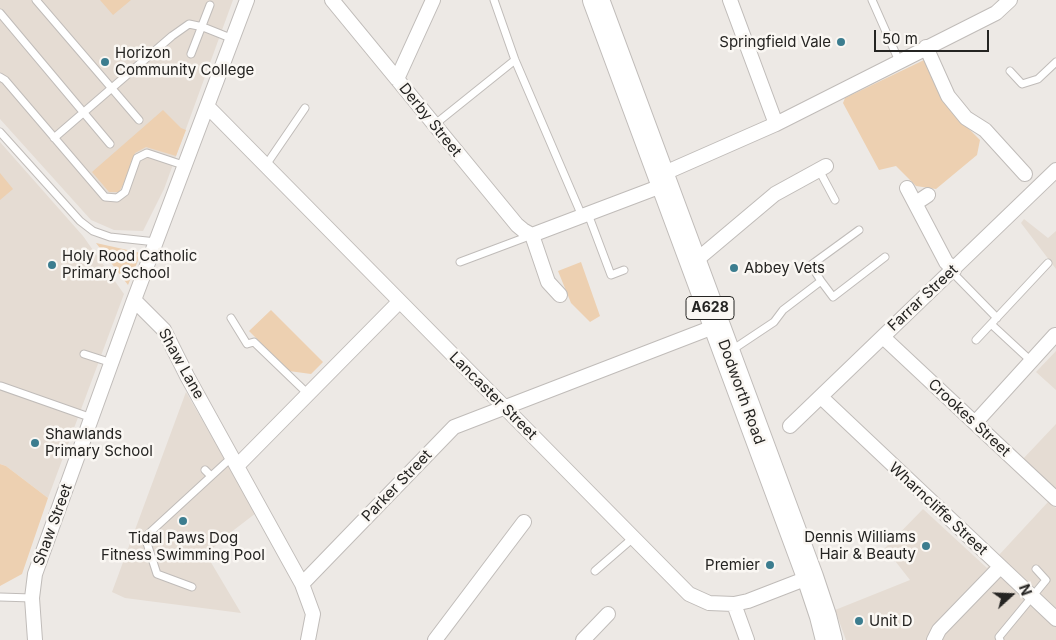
<!DOCTYPE html>
<html>
<head>
<meta charset="utf-8">
<style>
	body { margin:0 }
	#map { position:relative; width:1056px; height:640px; overflow:hidden; background:#ede9e5; font-family:Inter,sans-serif }
	canvas { display:block }
	.north { position:absolute; left:986px; top:570px; width:50px; height:50px; -webkit-text-stroke:4px #faf7f3; paint-order:stroke; rotate:70deg; font-size:14px; font-weight:700; line-height:20px; text-align:center; color:#252422 }
	.north::after { content:''; display:block; margin:auto; width:18px; height:22px; background:#252422; clip-path:polygon(50% 0,100% 100%,50% 72%,0 100%) }
	.scale { position:absolute; left:874px; top:30px; width:115px; height:22px; box-sizing:border-box; border:2px solid #252422; border-top:0; padding-left:6px; font-size:15px; line-height:18px; white-space:nowrap; color:#252422; -webkit-text-stroke:4px #faf7f3; paint-order:stroke }
</style>
</head>
<body>
<div id="map">
<canvas width="1056" height="640"></canvas>
<div class="north">N</div>
<div class="scale">50 m</div>
</div>
<script>
const ctx = document.querySelector('canvas').getContext('2d');
ctx.lineJoin = 'round';
function paint(path, color) { ctx.fillStyle = color; ctx.fill(path, 'evenodd'); }
const toPath = rows => new Path2D(rows.map(r => 'M' + r).join(''));
function stroke(path, color, width, dash) { ctx.strokeStyle = color; ctx.lineWidth = width; ctx.lineCap = dash ? 'butt' : 'round'; ctx.setLineDash(dash || []); ctx.stroke(path); }
function write(font, color, halo, rows, align = 'center') {
  ctx.font = font + ' Inter,sans-serif'; ctx.lineWidth = 5; ctx.setLineDash([]); ctx.textBaseline = 'middle'; ctx.strokeStyle = halo; ctx.fillStyle = color; for (const [text, x, y, turn = 0] of rows) {
    ctx.save(); ctx.translate(x, y); ctx.rotate((+turn || 0) * Math.PI / 180); ctx.textAlign = isNaN(turn) ? turn : align; if (halo) ctx.strokeText(text, 0, 0); ctx.fillText(text, 0, 0); ctx.restore();
  }
}
const built = toPath([
	[0,0,233,0,164,189,143,231,114,230,91,220,0,119],
	[0,142,83,236,124,294,48,498,6,466,0,464],
	[1024,219,1048,238,1056,231,1056,269,1021,223],
	[1056,351,1056,390,1036,372],
	[186,392,256,513,230,533,206,554,241,613,125,598,112,592],
	[1056,424,1056,492,1022,460],
	[1048,502,1056,508,1056,640,846,640,835,610,910,580,885,548,923,509,987,568]
]);
const green = toPath([
	[100,0,131,0,113,15],
	[924,60,943,101,958,118,980,140,977,155,936,189,916,186,896,166,879,170,843,103,845,98],
	[163,110,181,128,186,130,176,156,146,147,135,153,125,181,119,192,109,192,92,172],
	[0,173,13,189,0,200],
	[96,243,141,253,128,285],
	[581,262,600,316,590,322,571,303,558,271],
	[271,310,323,362,311,374,289,371,249,331],
	[0,464,6,466,48,498,22,574,0,586]
]);
const lane = toPath([
	[36,0,139,120],
	[494,0,515,60,582,216],
	[872,0,899,61],
	[0,13,110,144],
	[191,54,210,5],
	[1010,71,1022,84,1038,79,1056,62],
	[0,77,5,80,105,197,117,198,125,192,137,158,147,153,186,166],
	[434,125,515,60],
	[0,132,80,221,93,231,110,237,156,242],
	[54,138,172,36,189,24,203,27,233,39],
	[266,165,305,108],
	[819,170,835,200],
	[588,214,611,275,624,270],
	[460,262,532,235],
	[952,272,997,318],
	[821,281,833,297,885,257],
	[231,318,247,344,254,342,308,394],
	[991,324,1031,361],
	[976,340,1048,263],
	[732,350,774,322,783,310,821,281,811,265,859,230],
	[84,354,112,363],
	[1,386,92,418],
	[205,470,211,476],
	[595,571,633,538],
	[192,587,157,574,145,537,232,457],
	[0,597,32,598],
	[1000,640,999,637,1046,580,1036,569]
]);
const street = toPath([
	[247,0,134,300,164,330,187,376,302,584,313,614,308,640],
	[332,0,517,225,523,230,532,235],
	[926,47,948,96,966,118,985,130,1025,174],
	[397,79,433,0],
	[208,107,689,594,709,603,734,604,748,601,810,577],
	[776,124,996,13,1010,0],
	[660,175,776,124,730,0],
	[907,188,946,262,954,270],
	[916,203,928,195],
	[532,235,664,185],
	[532,235,548,282,560,295],
	[693,263,775,194,826,166],
	[883,337,1056,499],
	[821,397,1056,619],
	[975,423,1055,335],
	[790,426,1056,170],
	[237,466,399,302],
	[302,584,454,427,716,326],
	[734,604,747,640],
	[35,640,32,598,35,574,134,300],
	[435,640,524,522],
	[583,640,608,614],
	[934,640,939,630,1000,567]
]);
const highway = toPath([
	[596,0,810,577,823,616,829,640]
]);
const markers = [
	[841,42,5,"#3c7d8f"],
	[105,62,5,"#3c7d8f"],
	[52,265,5,"#3c7d8f"],
	[734,268,5,"#3c7d8f"],
	[35,443,5,"#3c7d8f"],
	[183,521,5,"#3c7d8f"],
	[926,546,5,"#3c7d8f"],
	[770,565,5,"#3c7d8f"],
	[859,621,5,"#3c7d8f"]
];
const shields = [
	[710,308,48]
];
const shieldNames = [
	["A628",710,308]
];
const poiNames = [
	["Springfield Vale",831,42,"right"],
	["Horizon",115,53],
	["Community College",115,70],
	["Holy Rood Catholic",62,256],
	["Primary School",62,273],
	["Abbey Vets",744,268],
	["Shawlands",45,434],
	["Primary School",45,451],
	["Dennis Williams",916,537,"right"],
	["Hair & Beauty",916,554,"right"],
	["Tidal Paws Dog",183,538,"center"],
	["Fitness Swimming Pool",183,555,"center"],
	["Premier",760,565,"right"],
	["Unit D",869,621]
];
const streetNames = [
	["Derby Street",430,120,51],
	["Farrar Street",923,298,-43],
	["Shaw Lane",181,364,61],
	["Dodworth Road",741,392,70],
	["Lancaster Street",493,396,45],
	["Crookes Street",969,418,43],
	["Parker Street",397,486,-46],
	["Wharncliffe Street",938,509,43],
	["Shaw Street",53,525,-70]
];
paint(built, '#e5dcd3');
paint(green, '#edd0b1');
stroke(lane, '#c0bcb9', 9);
stroke(street, '#c0bcb9', 16);
stroke(highway, '#c0bcb9', 28);
stroke(lane, '#fff', 7);
stroke(street, '#fff', 14);
stroke(highway, '#fff', 26);
for (const [x, y, r, color] of markers) { const dot = new Path2D(); dot.arc(x, y, r, 0, 2 * Math.PI); ctx.fillStyle = color; ctx.fill(dot); stroke(dot, '#faf7f3', 2); }
for (const [x, y, w] of shields) { const box = new Path2D(); box.roundRect(x - w / 2, y - 11.5, w, 23, 4); ctx.fillStyle = '#faf7f3'; ctx.fill(box); stroke(box, '#252422', 1); }
write('bold 14px', '#252422', null, shieldNames);
write('15px', '#252422', '#faf7f3', poiNames, 'left');
write('15px', '#252422', '#faf7f3', streetNames);
</script>
</body>
</html>
